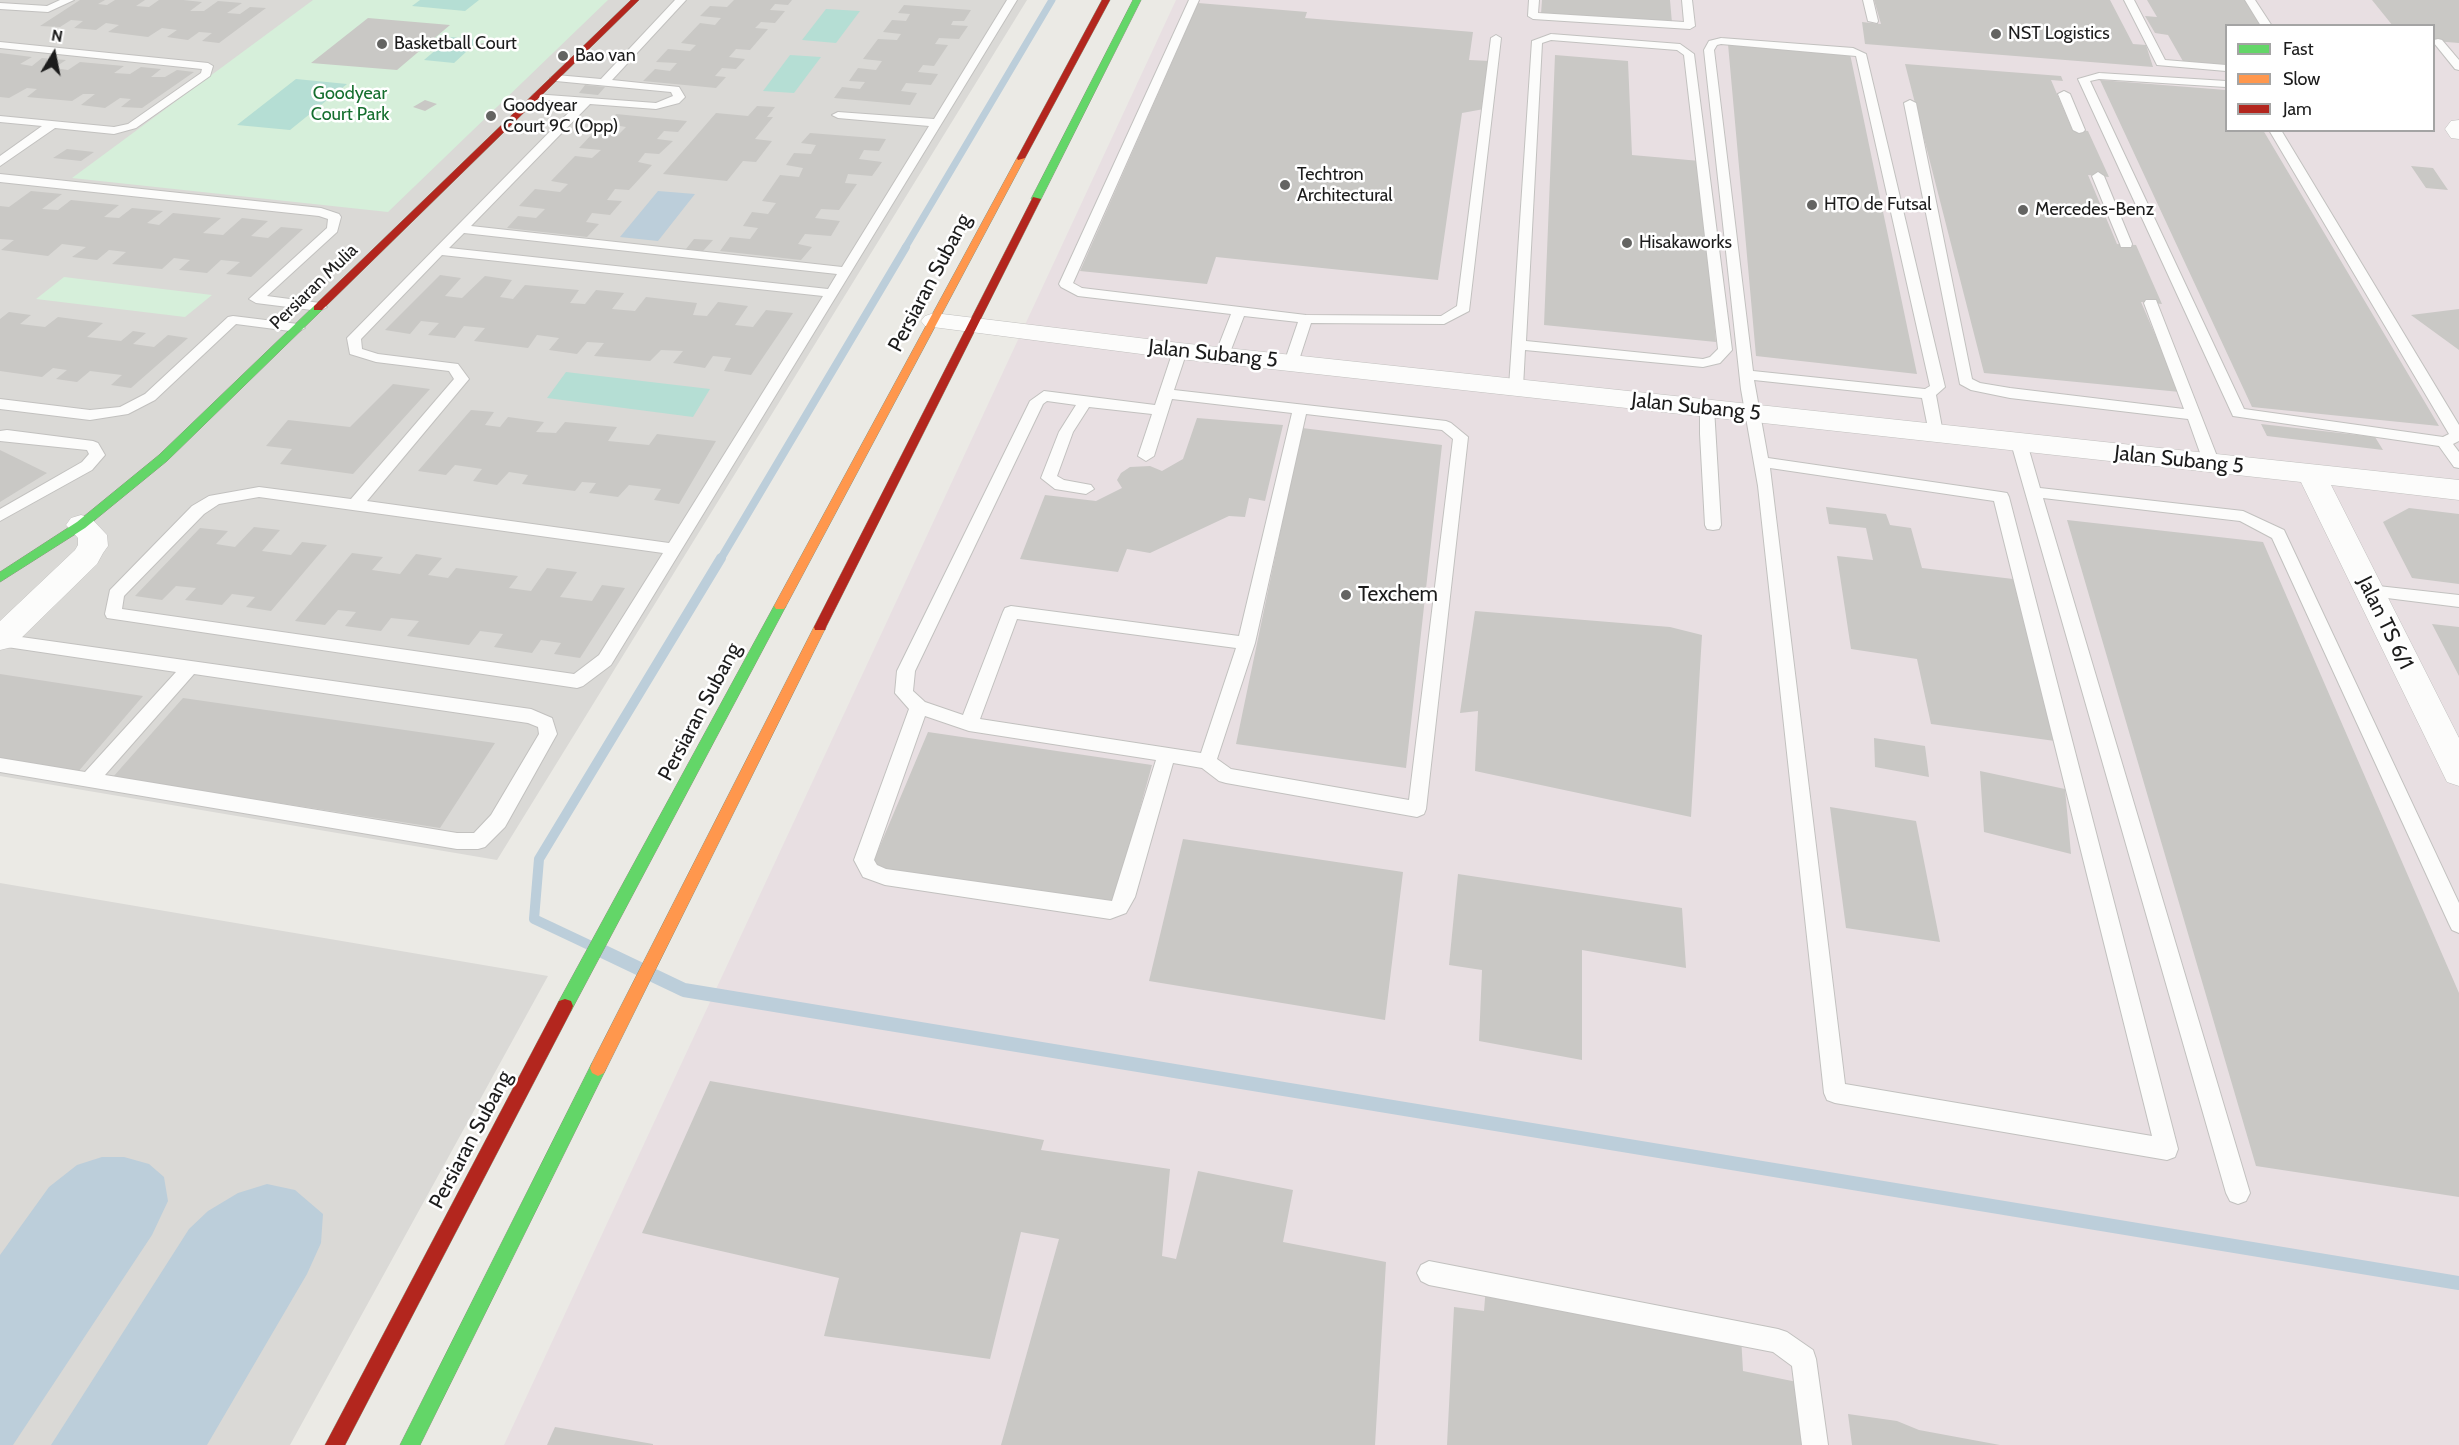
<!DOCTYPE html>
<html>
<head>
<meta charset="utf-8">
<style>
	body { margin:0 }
	#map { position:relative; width:2459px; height:1445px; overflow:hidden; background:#ebeae5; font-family:Cabin,sans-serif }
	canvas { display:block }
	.legend { position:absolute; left:2225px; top:24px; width:210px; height:108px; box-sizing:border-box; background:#fff; border:2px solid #a4a4a4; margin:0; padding:8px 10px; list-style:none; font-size:18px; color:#1c1c1c }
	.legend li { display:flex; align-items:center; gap:12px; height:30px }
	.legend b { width:30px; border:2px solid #a4a4a4 }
	.north { position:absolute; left:24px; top:24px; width:60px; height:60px; -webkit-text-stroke:4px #fff; paint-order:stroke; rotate:10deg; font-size:16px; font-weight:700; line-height:24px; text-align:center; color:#1c1c1c }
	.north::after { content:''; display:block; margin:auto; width:21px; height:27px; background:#1c1c1c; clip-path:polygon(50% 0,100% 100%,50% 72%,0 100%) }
</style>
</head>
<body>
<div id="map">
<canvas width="2459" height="1445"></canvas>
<ul class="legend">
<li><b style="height:8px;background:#63d668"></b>Fast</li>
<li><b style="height:8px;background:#ff974d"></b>Slow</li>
<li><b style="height:8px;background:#b3261e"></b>Jam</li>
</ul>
<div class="north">N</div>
</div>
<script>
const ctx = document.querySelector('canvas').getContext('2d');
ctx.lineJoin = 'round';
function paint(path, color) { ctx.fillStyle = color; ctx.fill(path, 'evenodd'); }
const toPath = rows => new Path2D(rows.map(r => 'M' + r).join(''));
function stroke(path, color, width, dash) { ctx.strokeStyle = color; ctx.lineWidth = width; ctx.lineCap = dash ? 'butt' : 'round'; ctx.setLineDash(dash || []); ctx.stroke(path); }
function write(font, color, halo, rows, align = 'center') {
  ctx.font = font + ' Cabin,sans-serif'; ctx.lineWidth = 5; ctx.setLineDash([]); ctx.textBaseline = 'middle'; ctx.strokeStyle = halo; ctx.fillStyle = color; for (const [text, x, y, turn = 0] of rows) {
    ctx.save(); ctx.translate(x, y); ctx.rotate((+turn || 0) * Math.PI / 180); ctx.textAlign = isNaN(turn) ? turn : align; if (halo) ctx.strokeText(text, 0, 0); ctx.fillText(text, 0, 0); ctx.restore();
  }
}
const residential = toPath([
	[0,0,1027,0,497,860,0,776],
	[0,883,548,976,290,1445,0,1445]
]);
const industrial = toPath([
	[1176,0,2459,0,2459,1445,504,1445],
	[2226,26,2434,26,2434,130,2226,130]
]);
const park = toPath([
	[313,0,608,0,388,212,72,178],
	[64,277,212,295,185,317,36,299]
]);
const pitch = toPath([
	[420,0,479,0,465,11,412,6],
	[826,9,860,11,836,43,802,40],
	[451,37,479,40,454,63,424,60],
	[790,55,821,57,794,93,763,91],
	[296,79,347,84,290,130,237,125],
	[566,372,710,389,693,417,547,398]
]);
const water = toPath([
	[658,191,695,194,658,241,620,237],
	[102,1157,124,1157,149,1164,164,1177,168,1201,152,1235,13,1445,0,1445,0,1255,49,1187,77,1165],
	[267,1184,295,1190,323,1214,321,1243,307,1274,207,1445,51,1445,189,1229,208,1211,238,1193]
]);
const streamFar3 = toPath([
	[905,248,1052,0]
]);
const streamFar2 = toPath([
	[720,560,906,247]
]);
const streamFar1 = toPath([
	[604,952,534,919,539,859,721,558]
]);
const stream = toPath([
	[600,950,684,990,2459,1283]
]);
const building = toPath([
	[80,0,105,0,98,4,107,5,115,0,145,0,136,6,149,7,159,0,183,0,202,2,190,11,204,11,218,1,242,3,227,13,240,14,250,7,266,8,219,43,202,41,212,33,199,32,188,40,167,37,177,30,162,28,148,37,108,32,119,25,106,23,96,30,74,28,83,21,71,20,60,27,40,26],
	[734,0,792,0,788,5,775,4,770,10,785,11,775,23,761,22,755,28,768,29,750,50,736,49,729,57,745,59,736,69,722,68,715,76,726,77,716,88,643,81,655,69,670,71,677,63,656,62,668,49,690,51,696,45,681,43,700,23,715,25,721,18,700,16,710,6,727,7],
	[1542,0,1670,0,1672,23,1541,14],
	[1874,0,2110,0,2133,44,2146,45,2153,67,1865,44,1862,22,1881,24],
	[2147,0,2247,0,2263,26,2226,26,2226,66,2184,63,2168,35,2155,33,2145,16,2157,17],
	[2372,0,2459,0,2459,43,2434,41,2434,26,2393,26],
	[1198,3,1307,12,1305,18,1473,32,1469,60,1490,61,1484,109,1462,113,1438,280,1216,257,1207,284,1080,271],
	[904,5,971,10,964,21,953,21,951,25,968,26,959,39,939,38,935,44,948,45,934,66,923,65,918,72,938,74,931,85,906,83,901,91,917,93,910,105,834,98,842,87,860,89,865,82,849,81,858,68,876,70,882,61,863,59,878,39,897,40,901,34,883,32,892,20,906,21,910,14,898,13],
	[368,18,450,25,397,70,311,63],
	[482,43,494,44,487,50,475,49],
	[1728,44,1850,54,1917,374,1756,356],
	[0,53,32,57,20,64,32,66,42,58,66,60,54,68,68,70,80,62,124,66,114,73,130,74,141,67,161,69,151,77,165,77,177,70,194,72,142,108,121,107,131,99,120,98,105,108,81,105,95,94,83,94,72,101,27,97,37,89,27,88,9,98,0,97],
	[1555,55,1628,61,1632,155,1700,161,1716,342,1544,325],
	[1905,64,2061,76,2063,81,2051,80,2072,129,2088,131,2109,177,2088,175,2117,244,2136,245,2162,304,2141,302,2180,392,1984,373],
	[2100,80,2226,90,2226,130,2263,130,2439,426,2252,407],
	[585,85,605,87,598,95,579,93],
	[425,100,437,104,425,111,413,107],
	[757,106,775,107,767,117,773,117,755,139,772,141,756,162,743,161,727,181,663,174,716,113,748,116],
	[616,114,687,121,678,132,664,131,657,139,673,141,659,154,645,153,638,162,652,165,629,190,615,189,607,200,622,201,610,215,592,213,586,222,599,224,587,237,507,228,518,216,536,218,545,209,519,206,535,189,560,192,568,184,551,181,575,156,592,158,601,150,579,148,593,133,617,136,626,127,608,124],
	[810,133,886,139,879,151,864,150,859,159,882,162,872,176,848,174,845,183,857,184,839,210,821,209,815,218,840,221,831,236,805,234,798,244,812,247,801,260,720,251,730,237,750,239,758,228,743,226,752,212,768,214,776,203,762,201,780,175,799,177,803,168,786,165,794,153,811,154,816,145,801,143],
	[67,149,94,152,81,161,53,158],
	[2411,166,2433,168,2448,190,2426,188],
	[31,191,62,194,42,209,58,210,71,200,119,205,104,217,119,218,132,208,163,211,147,223,159,225,173,213,221,218,203,233,223,235,242,218,268,221,251,236,268,238,281,227,303,229,251,277,226,274,240,262,221,260,207,273,179,270,190,260,174,258,162,269,112,264,126,252,109,250,97,260,72,257,86,247,62,244,48,256,1,250,14,240,0,239,0,206,9,207],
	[694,239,713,240,703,251,686,249],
	[440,275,461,278,445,296,462,298,485,276,512,280,500,297,513,299,525,285,579,290,570,303,585,304,596,290,624,293,612,309,635,311,646,297,697,303,693,315,707,316,718,302,748,306,735,325,753,327,766,310,793,313,751,375,724,371,731,358,713,356,705,368,673,363,683,351,661,350,650,361,594,356,604,343,587,342,577,354,549,350,559,338,537,335,528,348,474,341,485,328,464,326,455,338,428,335,439,323,421,321,410,334,385,330],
	[2459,309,2459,350,2411,315],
	[9,312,31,315,20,324,45,327,58,317,103,323,87,337,121,341,133,331,146,333,133,344,154,347,168,335,188,338,131,388,111,385,122,375,90,371,77,382,56,379,67,370,53,368,42,377,0,371,0,319],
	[393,384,430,389,353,474,280,464,292,449,266,446,288,420,350,427],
	[471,410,494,412,485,425,500,427,508,417,544,422,536,432,556,433,565,422,617,427,608,441,649,445,657,434,716,441,679,504,654,500,661,489,629,485,618,497,589,493,596,483,582,482,575,491,522,484,528,475,509,472,497,485,473,481,482,469,455,465,446,475,418,471],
	[1197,418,1283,425,1265,501,1249,498,1245,517,1229,516,1150,553,1127,549,1118,572,1020,559,1045,495,1096,501,1122,488,1117,480,1121,473,1130,467,1150,466,1162,471,1183,459],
	[2261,424,2375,437,2383,450,2267,436],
	[1302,428,1442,445,1406,768,1236,744],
	[0,450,47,473,0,502],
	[1826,507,1886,514,1890,525,1911,528,1922,568,2013,579,2055,741,1931,724,1917,659,1851,649,1837,556,1873,560,1866,528,1829,524],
	[2409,508,2459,514,2459,584,2412,578,2383,522],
	[2067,520,2263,542,2459,993,2459,1197,2256,1166],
	[254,527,280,530,262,551,291,555,302,542,327,545,271,611,246,607,255,597,232,594,222,605,185,600,196,588,176,586,162,600,135,596,200,528,228,531,216,544,235,547],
	[352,553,383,557,372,570,400,574,416,554,442,558,428,575,448,578,456,568,518,576,509,588,531,591,547,568,577,572,560,597,592,601,602,585,625,588,580,658,554,654,561,643,541,640,532,653,494,647,503,634,480,631,469,645,407,636,419,621,391,618,381,631,345,626,356,612,338,610,325,625,295,621],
	[1475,611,1670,627,1702,635,1691,817,1475,771,1478,711,1460,713],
	[2432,624,2459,627,2459,676],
	[0,674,143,696,77,773,0,759],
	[183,698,495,743,440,828,113,777],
	[928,732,1152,765,1113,906,871,867],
	[1874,738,1925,746,1929,777,1875,767],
	[1980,771,2065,789,2071,854,1984,832],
	[1830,807,1916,821,1940,942,1846,928],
	[1183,839,1403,872,1385,1020,1149,981],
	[1458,874,1682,908,1686,968,1582,950,1582,1060,1479,1041,1482,970,1449,965],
	[710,1081,1044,1140,1041,1150,1170,1169,1162,1256,1176,1259,1198,1171,1293,1190,1283,1242,1386,1262,1375,1445,1001,1445,1059,1239,1021,1232,990,1359,824,1336,839,1278,642,1233],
	[1486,1286,1741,1336,1743,1371,1797,1382,1802,1445,1447,1445,1454,1307,1484,1311],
	[1848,1414,1897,1421,1919,1430,2000,1445,1852,1445],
	[555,1427,653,1444,653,1445,547,1445]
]);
const lane = toPath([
	[60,0,74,0,48,12,0,9,0,3,47,6,60,0],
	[675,0,686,0,612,80,679,87,685,97,679,103,656,109,590,104,471,226,842,267,929,126,838,118,832,115,838,112,934,119,1007,0,1017,0,611,665,583,686,577,688,107,618,105,614,110,590,192,506,209,496,259,487,351,499,454,379,449,371,376,362,350,354,347,338,578,103,538,99,532,96,534,94,656,103,673,96,671,92,556,81,550,78,556,75,601,79,675,0],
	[464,233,837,274,828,289,449,248,464,233],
	[442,255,823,296,669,543,367,501,469,379,458,364,378,354,362,349,361,339,442,255],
	[259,497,663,553,599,655,574,674,122,609,124,596,204,514,219,504,259,497],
	[1189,0,1199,0,1073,283,1082,288,1306,315,1441,316,1457,306,1491,38,1496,35,1501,38,1469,311,1444,324,1311,323,1298,363,1291,367,1284,363,1298,322,1244,316,1229,355,1222,359,1215,355,1231,314,1078,296,1061,287,1059,284,1189,0],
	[1529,0,1539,0,1538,13,1684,22,1682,0,1692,0,1695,26,1690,29,1533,19,1528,16,1529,0],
	[1863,0,1873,0,1878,21,1877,23,1868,21,1863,0],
	[2124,0,2134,0,2165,60,2226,65,2226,71,2157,65,2124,0],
	[2245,0,2255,0,2272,26,2261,26,2245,0],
	[1551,34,1680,44,1694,54,1732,350,1720,363,1703,367,1525,350,1523,387,1516,391,1509,387,1532,41,1551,34],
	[1551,40,1677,50,1684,55,1718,349,1710,357,1703,359,1526,341,1542,43,1551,40],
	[1721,38,1853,48,1866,54,1945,387,1936,395,1943,433,1936,438,1929,433,1922,398,1754,380,1768,458,2001,492,2007,493,2009,497,2178,1149,2175,1157,2167,1160,1835,1103,1827,1100,1824,1093,1758,486,1741,389,1704,50,1709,41,1721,38],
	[1721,44,1856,56,1930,386,1925,389,1753,371,1714,50,1717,45,1721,44],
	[1770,468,1994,501,2152,1136,1845,1084,1770,468],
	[2438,39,2442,40,2459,60,2459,70,2455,69,2434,43,2434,40,2438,39],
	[0,42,208,63,213,66,210,76,136,128,114,134,55,128,0,166,0,156,42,126,0,122,0,116,114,127,128,124,201,73,202,69,0,48,0,42],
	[2099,73,2226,81,2226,87,2099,79,2090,81,2244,409,2443,437,2449,434,2269,130,2281,130,2459,425,2459,441,2453,444,2459,452,2459,468,2454,467,2439,446,2233,416,2078,79,2099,73],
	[2064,91,2070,94,2085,130,2083,132,2079,133,2073,130,2058,94,2064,91],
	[1910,100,1916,103,1972,379,1980,383,2010,388,2184,409,2144,303,2146,300,2156,300,2220,464,2217,468,2212,469,2204,464,2188,419,2010,398,1971,390,1960,384,1904,103,1910,100],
	[2098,172,2104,176,2132,244,2131,247,2121,247,2120,244,2092,176,2098,172],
	[0,174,321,208,339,214,341,217,337,232,267,296,320,303,327,307,320,311,256,303,249,299,327,228,328,219,319,216,0,182,0,174],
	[233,316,298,324,305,328,298,332,236,324,155,400,128,414,90,420,0,409,0,399,90,410,120,407,145,394,228,317,233,316],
	[1180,347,1187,351,1174,390,1446,421,1451,423,1468,437,1426,809,1424,814,1417,817,1226,783,1219,781,1202,768,1173,763,1135,897,1126,913,1110,919,885,885,863,877,854,860,909,709,895,693,897,671,1030,401,1044,391,1155,405,1173,351,1180,347],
	[1172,399,1292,413,1239,636,1011,606,1005,608,1003,612,963,715,925,702,913,691,915,671,1043,404,1047,401,1076,405,1059,432,1041,478,1055,489,1086,494,1094,489,1091,485,1064,480,1057,476,1073,432,1089,407,1152,414,1138,456,1146,461,1154,456,1172,399],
	[1306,414,1442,430,1453,439,1409,800,1231,769,1217,759,1255,643,1306,414],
	[1017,619,1236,648,1201,753,980,719,1017,619],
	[925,716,969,731,1156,760,1112,901,886,869,877,865,874,860,925,716],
	[1707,403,1714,408,1721,525,1719,529,1713,530,1707,529,1705,525,1700,434,1700,408,1707,403],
	[7,430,93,441,98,443,105,455,92,470,0,521,0,509,82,462,89,454,87,450,0,441,0,431,7,430],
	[2019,438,2027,443,2040,488,2243,511,2284,530,2459,903,2459,933,2452,930,2449,924,2272,538,2240,521,2043,498,2250,1193,2246,1201,2238,1204,2230,1201,2226,1193,2025,492,2011,443,2019,438],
	[2369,585,2459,595,2459,607,2363,595,2361,591,2363,587,2369,585],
	[0,634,531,709,552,718,557,734,505,827,485,847,478,849,457,849,0,772,0,758,85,772,176,672,0,646,0,634],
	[194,674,528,723,538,727,539,734,491,815,474,833,457,833,105,775,194,674],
	[1429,1261,1778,1329,1787,1332,1813,1350,1816,1359,1828,1445,1802,1445,1792,1366,1773,1352,1429,1285,1421,1281,1417,1273,1421,1265,1429,1261]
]);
const street = toPath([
	[2459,120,2459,139,2451,138,2445,129,2451,121,2459,120],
	[934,313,1180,343,2459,480,2459,500,2331,485,2459,738,2459,786,2447,782,2301,482,1180,359,925,326,921,321,925,316,934,313],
	[81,515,91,518,107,535,108,546,103,553,97,564,12,647,0,650,0,621,75,550,78,545,78,538,66,525,71,518,81,515]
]);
const fast = toPath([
	[1133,0,1141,0,1041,199,1033,201,1031,199,1133,0],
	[318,305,322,306,322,310,167,461,85,528,0,582,0,572,77,522,159,455,314,306,318,305],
	[780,601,786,606,571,1011,565,1013,559,1011,557,1006,559,1001,774,606,780,601],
	[598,1060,604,1063,606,1068,604,1073,420,1445,400,1445,592,1063,598,1060]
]);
const slow = toPath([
	[1021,155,1025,158,786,606,784,609,776,609,774,606,1017,158,1021,155],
	[820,622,826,627,604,1073,598,1076,592,1073,590,1068,592,1063,814,627,820,622]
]);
const jam = toPath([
	[631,0,639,0,322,310,314,310,314,306,631,0],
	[1102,0,1110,0,1025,158,1018,160,1017,158,1102,0],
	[1033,197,1041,199,826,627,825,630,815,630,814,627,1033,197],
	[565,999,571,1001,573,1006,571,1011,345,1445,325,1445,559,1001,565,999]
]);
const markers = [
	[1996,34,6,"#646462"],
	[382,44,6,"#646462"],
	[563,56,6,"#646462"],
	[491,116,6,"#646462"],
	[1285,185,6,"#646462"],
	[1812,205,6,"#646462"],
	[2023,210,6,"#646462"],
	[1627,243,6,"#646462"],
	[1346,595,6,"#646462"]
];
const farPoinames = [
	["NST Logistics",2008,34],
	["Basketball Court",394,44],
	["Bao van",575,56],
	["Goodyear",503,106],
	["Court 9C (Opp)",503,127],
	["Techtron",1297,175],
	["Architectural",1297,196],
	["HTO de Futsal",1824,205],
	["Mercedes-Benz",2035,210],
	["Hisakaworks",1639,243]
];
const farParknames = [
	["Goodyear",350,94],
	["Court Park",350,115]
];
const farStreetnames = [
	["Persiaran Mulia",314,287,-44]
];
const streetNames = [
	["Persiaran Subang",930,283,-62],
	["Jalan Subang 5",1213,354,6],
	["Jalan Subang 5",1696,407,6],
	["Jalan Subang 5",2179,460,6],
	["Jalan TS 6/1",2385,623,64],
	["Persiaran Subang",700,712,-62],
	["Persiaran Subang",471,1140,-62]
];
const poiNames = [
	["Texchem",1358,595]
];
paint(residential, '#dad9d6');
paint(industrial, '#e8dfe2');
paint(park, '#d6efda');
paint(pitch, '#b5ded4');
paint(water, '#bcceda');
stroke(streamFar3, '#bcceda', 7);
stroke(streamFar2, '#bcceda', 8);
stroke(streamFar1, '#bcceda', 10);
stroke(stream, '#bcceda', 14);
paint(building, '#c9c8c5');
stroke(lane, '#c2c1bf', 2);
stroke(street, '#c2c1bf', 1);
stroke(fast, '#8e937f', 1);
stroke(slow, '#8e937f', 1);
stroke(jam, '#8e937f', 1);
paint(lane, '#fcfcfb');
paint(street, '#fcfcfb');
paint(fast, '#63d668');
paint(slow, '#ff974d');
paint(jam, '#b3261e');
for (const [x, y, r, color] of markers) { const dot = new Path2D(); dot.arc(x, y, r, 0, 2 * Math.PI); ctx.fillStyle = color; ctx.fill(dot); stroke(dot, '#fff', 2); }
write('18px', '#1c1c1c', '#fff', farPoinames, 'left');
write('18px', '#166f2f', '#fff', farParknames);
write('18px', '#1c1c1c', '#fff', farStreetnames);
write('21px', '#1c1c1c', '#fff', streetNames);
write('21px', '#1c1c1c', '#fff', poiNames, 'left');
</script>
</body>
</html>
